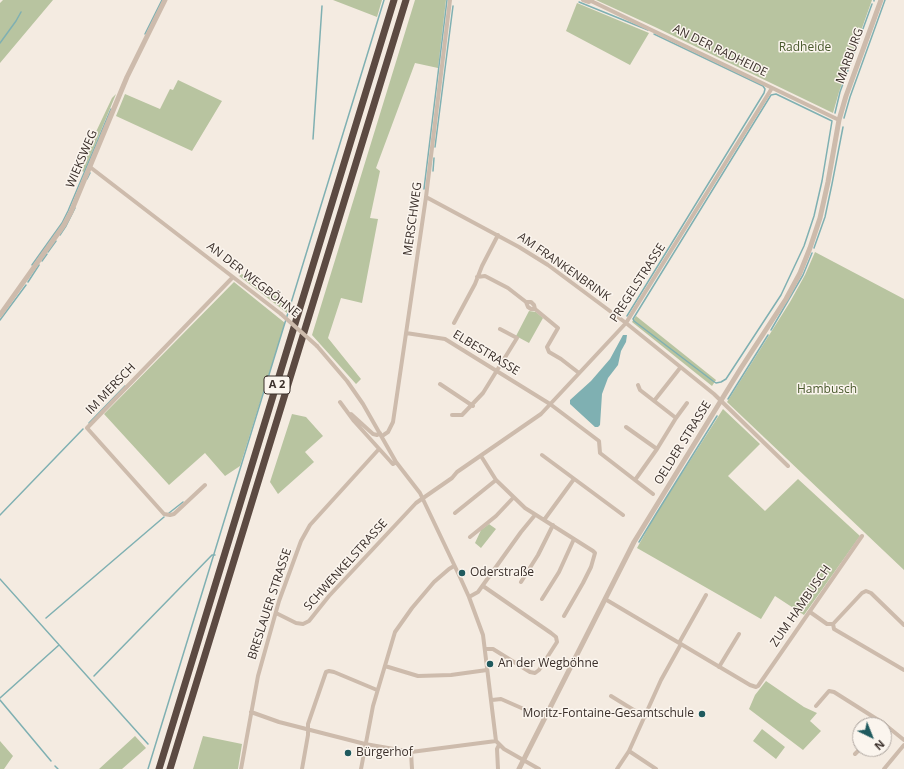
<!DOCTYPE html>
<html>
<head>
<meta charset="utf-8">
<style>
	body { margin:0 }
	#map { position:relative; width:904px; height:769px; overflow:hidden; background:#f4ebe1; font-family:"Open Sans",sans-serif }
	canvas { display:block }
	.north { position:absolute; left:852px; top:717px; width:40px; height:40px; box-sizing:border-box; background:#fbf5ee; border:1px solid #aea6a0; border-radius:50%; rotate:137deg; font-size:11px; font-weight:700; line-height:16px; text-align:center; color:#3b302b }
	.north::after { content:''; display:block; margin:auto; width:14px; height:18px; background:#1f5a5e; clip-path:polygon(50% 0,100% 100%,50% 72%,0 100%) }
</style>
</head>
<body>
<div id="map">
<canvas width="904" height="769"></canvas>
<div class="north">N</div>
</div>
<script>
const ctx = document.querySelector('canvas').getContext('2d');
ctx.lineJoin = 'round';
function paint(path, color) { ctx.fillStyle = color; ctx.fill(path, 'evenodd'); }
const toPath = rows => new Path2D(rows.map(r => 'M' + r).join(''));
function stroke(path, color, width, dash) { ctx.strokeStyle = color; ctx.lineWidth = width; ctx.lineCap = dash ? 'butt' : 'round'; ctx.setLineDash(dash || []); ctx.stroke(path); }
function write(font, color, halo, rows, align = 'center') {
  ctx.font = font + ' "Open Sans",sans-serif'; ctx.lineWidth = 3; ctx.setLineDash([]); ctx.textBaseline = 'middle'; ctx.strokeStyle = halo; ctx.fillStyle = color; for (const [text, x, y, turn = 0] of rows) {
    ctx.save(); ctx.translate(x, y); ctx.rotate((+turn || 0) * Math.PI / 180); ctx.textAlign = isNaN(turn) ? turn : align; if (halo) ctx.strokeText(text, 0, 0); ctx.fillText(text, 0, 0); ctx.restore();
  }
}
const green = toPath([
	[3,0,53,0,0,63,0,3],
	[333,0,382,0,377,17],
	[415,0,446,0,438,68,415,63,376,168,380,171,370,218,378,219,362,303,341,298,328,338,361,379,356,384,312,335],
	[596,0,872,0,839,92,833,113,655,27],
	[577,3,649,33,630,65,566,31],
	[178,80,222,101,192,151,116,116,125,94,160,109,170,89,173,90],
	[116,94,84,172,82,171,94,136,112,98],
	[815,252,904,299,904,570,727,402,790,302,805,275],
	[242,274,290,305,287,313,239,276],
	[234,282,285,323,240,466,225,476,205,453,169,485,104,414],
	[529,311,536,312,543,318,529,343,516,336],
	[636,316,716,380,712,386,632,322],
	[723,409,760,444,728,476,765,511,798,479,860,536,804,615,775,596,761,619,637,548,656,514],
	[292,414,306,417,323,436,305,452,314,462,278,494,270,482],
	[489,524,496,529,481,548,475,543,481,530],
	[766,681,804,707,817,713,810,721,821,731,803,750,749,709,755,695],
	[762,729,785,747,776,759,753,741],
	[135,736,146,748,122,769,99,769],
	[203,736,242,744,238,769,193,769],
	[0,741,13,756,4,769,0,769]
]);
const water = toPath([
	[623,335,627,335,626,342,621,351,618,365,608,378,602,394,600,425,598,427,595,427,570,404,570,400,591,381,610,359]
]);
const stream = toPath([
	[874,1,874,0],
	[579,2,648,30],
	[145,34,162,0],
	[0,43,16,21,21,12],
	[776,94,832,121,822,181,814,216,804,246,781,295,726,379,721,382,716,383,713,381,634,321,633,319,771,95,776,94],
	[835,113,840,92,872,4],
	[844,118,850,97,885,0],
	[313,139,322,6],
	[435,147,453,6],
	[433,171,434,158],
	[87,179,90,173],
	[424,189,447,0],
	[60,235,66,226,75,208],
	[814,248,825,217,832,184,843,127],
	[48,252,56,241],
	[42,261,47,254],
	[32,265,62,223,68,211,111,109],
	[28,282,39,265],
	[627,316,764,93,765,89,763,86,654,34],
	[0,320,26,285],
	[771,330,803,275,812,253],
	[728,399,768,335],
	[89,423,125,386],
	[169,513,183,502],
	[0,515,83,429],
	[639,542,656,514,717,416],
	[0,579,148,744],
	[46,618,164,517],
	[94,676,212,555,215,555],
	[0,698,59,645],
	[0,700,51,761],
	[55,766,58,769],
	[148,769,384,0]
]);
const minor = toPath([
	[583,0,589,2,591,1],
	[589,0,839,120],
	[90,167,281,314],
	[426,197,519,247,548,265,626,323,714,394,788,466],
	[477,277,485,276,508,288,526,302,528,307,531,309,535,309],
	[526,302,531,302,534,305,535,309,558,328,547,347,549,352,561,359,579,373],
	[454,323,475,284,482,266,498,235],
	[406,333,445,339,550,404,599,441,600,453,653,494],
	[317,346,347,381,363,404,396,462,420,493,459,575,469,597,483,635,496,741,504,749,539,769],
	[440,384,473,406],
	[638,385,640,390,676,418],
	[654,401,680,368],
	[340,402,354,421,391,462,393,464,396,462],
	[351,414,373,434,377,435,380,433],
	[452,415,462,415,483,393,517,338,500,329],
	[626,427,657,449],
	[382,436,388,432,393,422,426,197,450,0],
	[542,455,623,515],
	[481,456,496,480,525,508,593,551,595,553,591,567,583,583,564,616],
	[635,480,657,449,676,418,687,403],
	[205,485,174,514,170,515,164,514,87,428,233,277],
	[455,513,496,480],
	[544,520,574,479],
	[470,537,496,516,513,498],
	[521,582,538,555,553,525],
	[483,586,551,633,556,637,557,642,539,670,535,673,530,672,493,649,485,649],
	[469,597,478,592,521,532,535,515],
	[542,599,559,572,574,539],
	[605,599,750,685,756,687,758,686,862,536],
	[810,612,827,624,833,624],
	[276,613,296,623,303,624,309,621,329,596,416,503,452,478,457,472,541,414,626,323,772,88],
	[833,624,862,593,866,591,871,593,904,625],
	[833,624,834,629,904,670],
	[679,643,706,595],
	[385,666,418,676,451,675,487,670],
	[719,667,739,634],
	[611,696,645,717],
	[492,700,501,699,526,710],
	[816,706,829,691,834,692,883,723,904,740],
	[251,712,279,722,365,744,411,752,496,741],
	[629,751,656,769],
	[411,752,412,769],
	[855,754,860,749],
	[241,769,258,676,279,601,301,541,310,525,379,449],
	[302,769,308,735,308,724,326,672,329,671,334,672,377,690],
	[361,769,373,706,395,632,412,608,434,582,449,569,454,566],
	[498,769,497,749,499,745],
	[617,769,629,751,661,680,681,644],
	[884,769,904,745]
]);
const tertiary = toPath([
	[0,315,64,225,71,212,127,77,165,0],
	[519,769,634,542,741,368,786,299,800,273,810,248,820,218,828,182,839,120,846,96,881,0]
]);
const motorway = toPath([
	[159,769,394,0],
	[170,769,406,0]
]);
const minorBridge = toPath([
	[281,314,317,346]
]);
const markers = [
	[462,573,4,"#1f5a5e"],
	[490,664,4,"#1f5a5e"],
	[702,714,4,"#1f5a5e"],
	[348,753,4,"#1f5a5e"]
];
const shields = [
	[277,385,26]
];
const shieldNames = [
	["A 2",277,385]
];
const parkNames = [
	["Radheide",805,48],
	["Hambusch",827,390]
];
const streetNames = [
	["AN DER RADHEIDE",720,51,26],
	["MARBURG",850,56,-70],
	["WIEKSWEG",82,159,-67],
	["MERSCHWEG",413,219,-82],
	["AM FRANKENBRINK",564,267,35],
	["AN DER WEGBÖHNE",253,280,38],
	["PREGELSTRASSE",638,283,-57],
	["ELBESTRASSE",486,353,31],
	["IM MERSCH",111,389,-46],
	["OELDER STRASSE",683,443,-58],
	["SCHWENKELSTRASSE",346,565,-48],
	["BRESLAUER STRASSE",270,604,-72],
	["ZUM HAMBUSCH",801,606,-55]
];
const poiNames = [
	["Oderstraße",470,573],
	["An der Wegböhne",498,664],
	["Moritz-Fontaine-Gesamtschule",694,714,"right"],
	["Bürgerhof",356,753]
];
paint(green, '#b8c4a0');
paint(water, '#7fb0b2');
stroke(stream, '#7fb0b2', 1.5);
stroke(minor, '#cdbbac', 4);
stroke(tertiary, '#cdbbac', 5);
stroke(motorway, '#5c4a42', 7);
stroke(minorBridge, '#cdbbac', 4);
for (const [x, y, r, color] of markers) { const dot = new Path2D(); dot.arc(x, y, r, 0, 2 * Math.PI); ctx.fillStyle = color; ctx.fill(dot); stroke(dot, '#fbf5ee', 1.5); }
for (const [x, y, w] of shields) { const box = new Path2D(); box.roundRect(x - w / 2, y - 9, w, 18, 3); ctx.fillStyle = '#fbf5ee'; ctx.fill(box); stroke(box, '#3b302b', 1); }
write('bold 11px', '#3b302b', null, shieldNames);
write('12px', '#4a5a2e', '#fbf5ee', parkNames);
write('12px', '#3b302b', '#fbf5ee', streetNames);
write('12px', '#3b302b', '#fbf5ee', poiNames, 'left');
</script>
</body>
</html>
